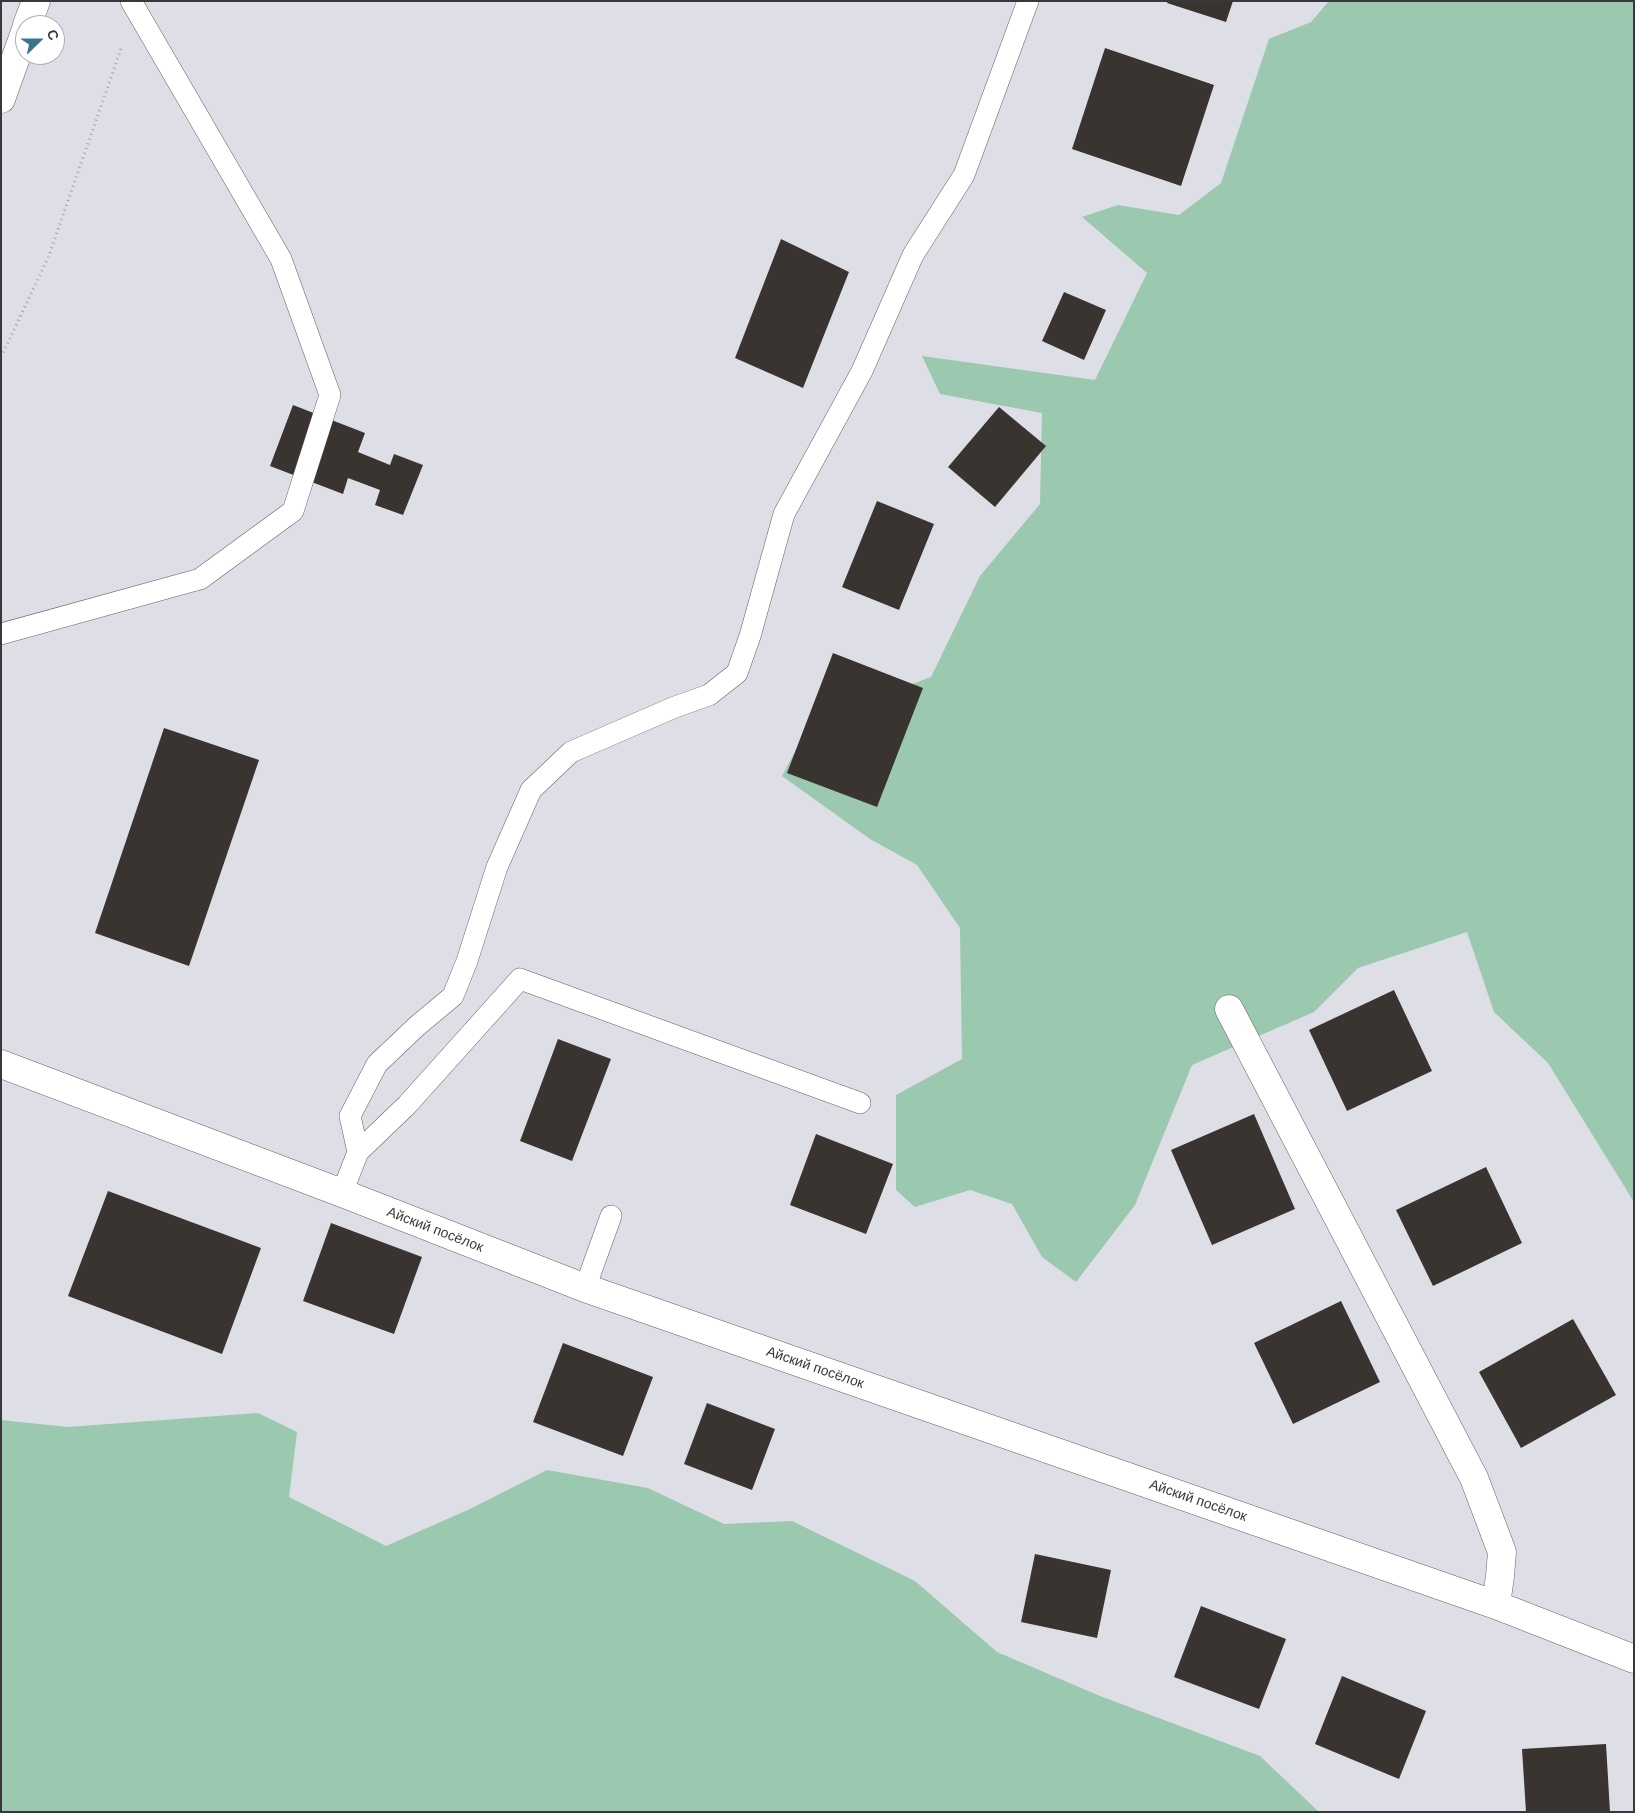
<!DOCTYPE html>
<html>
<head>
<meta charset="utf-8">
<style>
	body { margin:0 }
	#map { position:relative; width:1635px; height:1813px; overflow:hidden; background:#dedee6; font-family:Helvetica,sans-serif }
	canvas { display:block }
	.frame { position:absolute; inset:0; border:2px solid #38383b; pointer-events:none }
	.north { position:absolute; left:15px; top:15px; width:50px; height:50px; box-sizing:border-box; background:#fff; border:1px solid #afafb1; border-radius:50%; rotate:68deg; font-size:14px; font-weight:700; line-height:20px; text-align:center; color:#38383b }
	.north::after { content:''; display:block; margin:auto; width:18px; height:22px; background:#38748b; clip-path:polygon(50% 0,100% 100%,50% 72%,0 100%) }
</style>
</head>
<body>
<div id="map">
<canvas width="1635" height="1813"></canvas>
<div class="frame"></div>
<div class="north">С</div>
</div>
<script>
const ctx = document.querySelector('canvas').getContext('2d');
ctx.lineJoin = 'round';
function paint(path, color) { ctx.fillStyle = color; ctx.fill(path, 'evenodd'); }
const toPath = rows => new Path2D(rows.map(r => 'M' + r).join(''));
function stroke(path, color, width, dash) { ctx.strokeStyle = color; ctx.lineWidth = width; ctx.lineCap = dash ? 'butt' : 'round'; ctx.setLineDash(dash || []); ctx.stroke(path); }
function write(font, color, halo, rows, align = 'center') {
  ctx.font = font + ' Helvetica,sans-serif'; ctx.lineWidth = 5; ctx.setLineDash([]); ctx.textBaseline = 'middle'; ctx.strokeStyle = halo; ctx.fillStyle = color; for (const [text, x, y, turn = 0] of rows) {
    ctx.save(); ctx.translate(x, y); ctx.rotate((+turn || 0) * Math.PI / 180); ctx.textAlign = isNaN(turn) ? turn : align; if (halo) ctx.strokeText(text, 0, 0); ctx.fillText(text, 0, 0); ctx.restore();
  }
}
const green = toPath([
	[1329,1,1634,1,1634,1202,1548,1063,1494,1012,1467,932,1358,968,1314,1012,1192,1065,1135,1205,1076,1282,1042,1257,1012,1204,970,1190,915,1207,896,1190,896,1095,962,1059,960,928,917,865,870,839,782,776,811,722,931,677,980,576,1040,504,1042,413,940,394,922,356,1095,380,1147,273,1082,217,1118,205,1179,215,1221,183,1269,39,1311,22],
	[258,1413,297,1432,289,1497,386,1546,470,1509,547,1470,648,1488,724,1524,792,1521,915,1581,997,1652,1100,1696,1260,1756,1319,1812,1,1812,1,1420,68,1427]
]);
const building = toPath([
	[1168,1,1233,1,1226,22,1167,3],
	[1105,48,1214,85,1181,186,1072,149],
	[781,239,849,272,803,388,735,358],
	[1064,292,1106,310,1084,360,1042,341],
	[293,405,365,433,358,452,390,465,394,454,423,465,403,515,375,505,380,490,348,478,343,494,270,466],
	[999,407,1046,446,995,507,948,467],
	[877,501,934,524,899,610,842,587],
	[833,653,923,688,877,807,787,773],
	[164,728,259,760,189,966,95,933],
	[1394,990,1432,1071,1347,1111,1309,1030],
	[558,1039,611,1059,572,1161,520,1141],
	[1254,1114,1295,1209,1212,1245,1171,1150],
	[816,1134,893,1164,866,1234,790,1205],
	[1486,1167,1522,1243,1433,1286,1396,1210],
	[108,1191,261,1248,222,1354,68,1296],
	[331,1223,422,1257,394,1334,303,1301],
	[1341,1301,1380,1382,1293,1424,1254,1343],
	[1573,1319,1616,1395,1521,1448,1479,1372],
	[563,1343,653,1377,623,1456,533,1422],
	[707,1403,775,1429,752,1490,684,1464],
	[1035,1554,1111,1570,1097,1638,1021,1622],
	[1201,1606,1286,1639,1259,1709,1174,1677],
	[1342,1676,1426,1711,1399,1779,1315,1744],
	[1606,1744,1610,1812,1526,1812,1522,1749]
]);
const path = toPath([
	[1,357,48,258,122,46]
]);
const service = toPath([
	[1,634,200,579,293,511,330,395,281,259,131,1],
	[358,1152,407,1105,520,979,860,1103],
	[342,1193,358,1152,350,1116,377,1064,417,1026,453,996,467,961,497,867,531,790,571,752,675,707,709,695,737,673,750,636,784,514,862,371,913,255,964,175,1028,1],
	[585,1288,611,1216]
]);
const minor = toPath([
	[1229,1009,1474,1478,1502,1552,1500,1576,1496,1605],
	[1,1064,342,1193,585,1288,1496,1605,1634,1659]
]);
const primary = toPath([
	[27,25,36,1],
	[1,99,25,32]
]);
const streetNames = [
	["Айский посёлок",435,1230,21],
	["Айский посёлок",815,1368,19],
	["Айский посёлок",1198,1501,19]
];
paint(green, '#9ac9af');
paint(building, '#3a3430');
stroke(service, '#626269', 22);
stroke(minor, '#626269', 29);
stroke(primary, '#626269', 29);
stroke(path, '#a1a1a8', 3, [1, 4]);
stroke(service, '#fff', 21);
stroke(minor, '#fff', 28);
stroke(primary, '#fff', 28);
write('14px', '#38383b', '#fff', streetNames);
</script>
</body>
</html>
